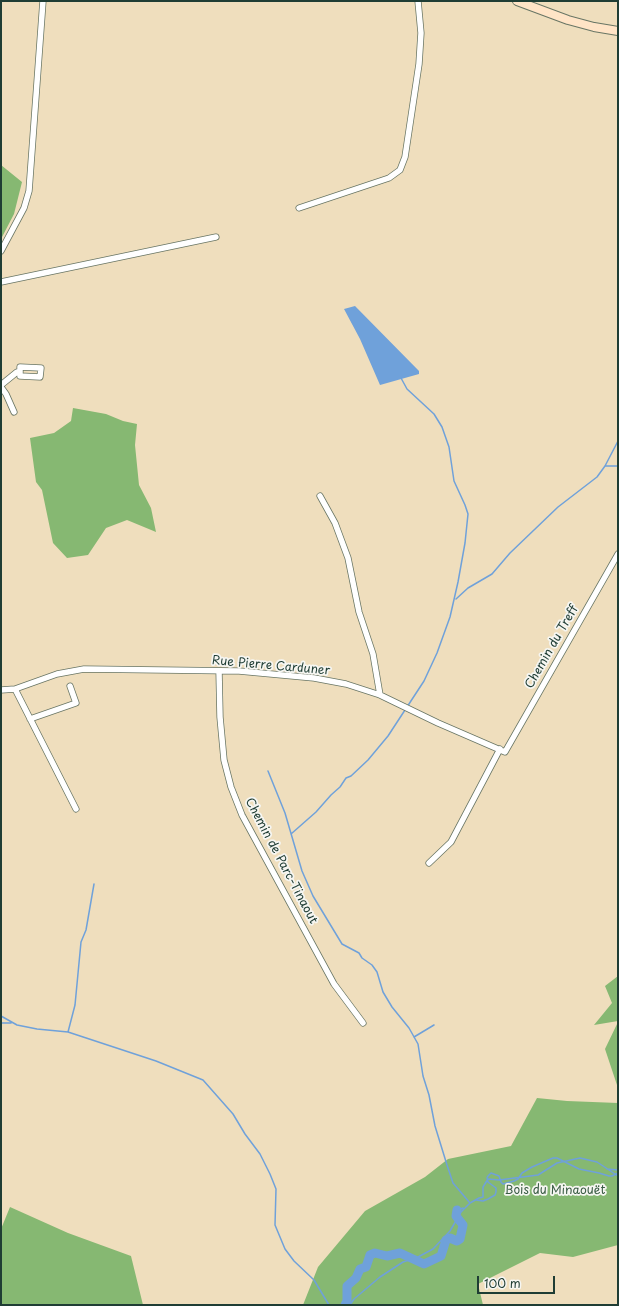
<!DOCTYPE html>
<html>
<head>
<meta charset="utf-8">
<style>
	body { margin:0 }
	#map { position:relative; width:619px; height:1306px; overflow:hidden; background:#efdebd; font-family:"Playpen Sans",sans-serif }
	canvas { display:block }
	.frame { position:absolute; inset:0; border:2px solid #1f3d34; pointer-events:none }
	.scale { position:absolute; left:477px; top:1276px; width:78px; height:18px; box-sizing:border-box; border:2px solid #1f3d34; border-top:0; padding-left:5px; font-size:12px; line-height:14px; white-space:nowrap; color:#1f3d34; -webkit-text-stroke:3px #f6f6f2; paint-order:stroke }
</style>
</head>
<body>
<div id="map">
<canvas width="619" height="1306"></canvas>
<div class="frame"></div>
<div class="scale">100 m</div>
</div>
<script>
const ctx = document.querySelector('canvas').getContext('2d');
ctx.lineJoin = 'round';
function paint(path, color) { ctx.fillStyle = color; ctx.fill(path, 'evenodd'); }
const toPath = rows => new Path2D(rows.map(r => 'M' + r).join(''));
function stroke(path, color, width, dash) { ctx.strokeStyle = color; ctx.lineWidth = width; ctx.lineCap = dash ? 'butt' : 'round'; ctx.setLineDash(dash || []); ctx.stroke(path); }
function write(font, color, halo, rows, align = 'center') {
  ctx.font = font + ' "Playpen Sans",sans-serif'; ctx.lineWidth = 3.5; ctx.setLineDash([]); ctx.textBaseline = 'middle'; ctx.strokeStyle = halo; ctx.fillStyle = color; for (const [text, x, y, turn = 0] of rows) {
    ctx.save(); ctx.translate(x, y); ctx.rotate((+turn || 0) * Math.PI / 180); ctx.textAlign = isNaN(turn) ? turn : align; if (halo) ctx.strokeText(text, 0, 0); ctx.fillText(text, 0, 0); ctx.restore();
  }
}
const forest = toPath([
	[1,165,22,182,14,214,1,239],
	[73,408,106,414,123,421,137,424,135,445,139,485,151,508,156,532,127,520,106,528,88,555,67,558,53,543,42,490,36,482,30,438,54,433,71,421],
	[618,976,618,1021,594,1025,612,1003,605,986],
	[618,1022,618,1088,605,1049],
	[537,1098,567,1101,618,1103,618,1245,573,1257,540,1253,478,1284,483,1305,303,1305,318,1267,365,1211,425,1177,448,1159,511,1146],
	[10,1207,68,1233,131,1256,143,1305,1,1305,1,1229]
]);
const water = toPath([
	[355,306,419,371,419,374,380,385,360,339,344,309]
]);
const stream = toPath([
	[401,378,407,389,434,414,442,427,449,447,454,481,465,505,468,514,465,543,458,582,450,617,437,653,424,681,407,707],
	[605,466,618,466],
	[456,599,468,588,492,574,510,553,558,507,597,477,605,466,618,441],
	[268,771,285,813,302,871,313,896,342,944,359,953,362,958,372,965,377,972,383,992,392,1007,409,1028,418,1044,423,1076,429,1095,435,1126,447,1165,453,1183,470,1203],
	[291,834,316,812,331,795,340,787,346,778,351,776,368,760,388,736,405,710],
	[1,1016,17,1025,37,1029,68,1032,156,1061,203,1080,233,1114,245,1134,260,1154,270,1174,276,1189,275,1225,285,1249,294,1261,314,1280,329,1305],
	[1,1023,11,1023],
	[68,1032,75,1005,81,942,86,930,94,884],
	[414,1037,434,1025],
	[607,1169,618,1170],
	[476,1200,483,1201,488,1199,495,1195,496,1192,496,1188,488,1182,487,1178,488,1176,491,1173,499,1176,501,1182,503,1184,514,1181,518,1179,522,1173,532,1167,553,1158,557,1158,579,1169,599,1173,609,1176,612,1176,618,1173],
	[457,1210,463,1208],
	[350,1305,354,1299,380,1277,403,1262,418,1257,433,1249,450,1231,461,1212,470,1203,479,1198,483,1197,483,1187,488,1179,499,1180,538,1175,557,1163,580,1158,597,1162,618,1176]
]);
const river = toPath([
	[345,1305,347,1301,347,1286,356,1278,360,1269,366,1267,370,1255,375,1253,387,1256,400,1253,424,1264,441,1256,446,1240,450,1238,457,1241,460,1239,463,1225,456,1216,457,1210]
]);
const minor = toPath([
	[299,208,389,178,400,170,405,157,419,64,421,33,418,1],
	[1,251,24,208,29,191,43,1],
	[1,282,216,237],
	[20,367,41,368,40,377,20,376,20,367],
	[1,385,17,372,20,371],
	[1,387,6,394,14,412],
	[320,496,335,523,348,558,359,612,373,654,380,695],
	[219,671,220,717,224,760,231,787,242,815,334,984,363,1023],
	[15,689,76,809],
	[1,690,15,689,57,674,84,669,239,671,314,678,346,684,380,695,438,723,505,752,618,554],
	[30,719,76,703,70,686],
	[429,863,451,842,500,749]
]);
const secondary = toPath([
	[517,1,568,20,594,27,618,31]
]);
const streetNames = [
	["Chemin du Treff",552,647,-60],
	["Rue Pierre Carduner",271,666,5],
	["Chemin de Parc-Tinaout",281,861,62]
];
const parkNames = [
	["Bois du Minaouët",555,1191]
];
paint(forest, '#86b872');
paint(water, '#6fa1da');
stroke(stream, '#6fa1da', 1.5);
stroke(river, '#6fa1da', 9);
stroke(minor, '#687564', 7);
stroke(secondary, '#687564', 10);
stroke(minor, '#fff', 5.5);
stroke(secondary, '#ffe4c6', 8);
write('12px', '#1f3d34', '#f6f6f2', streetNames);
write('12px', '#3a5c44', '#f6f6f2', parkNames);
</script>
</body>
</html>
